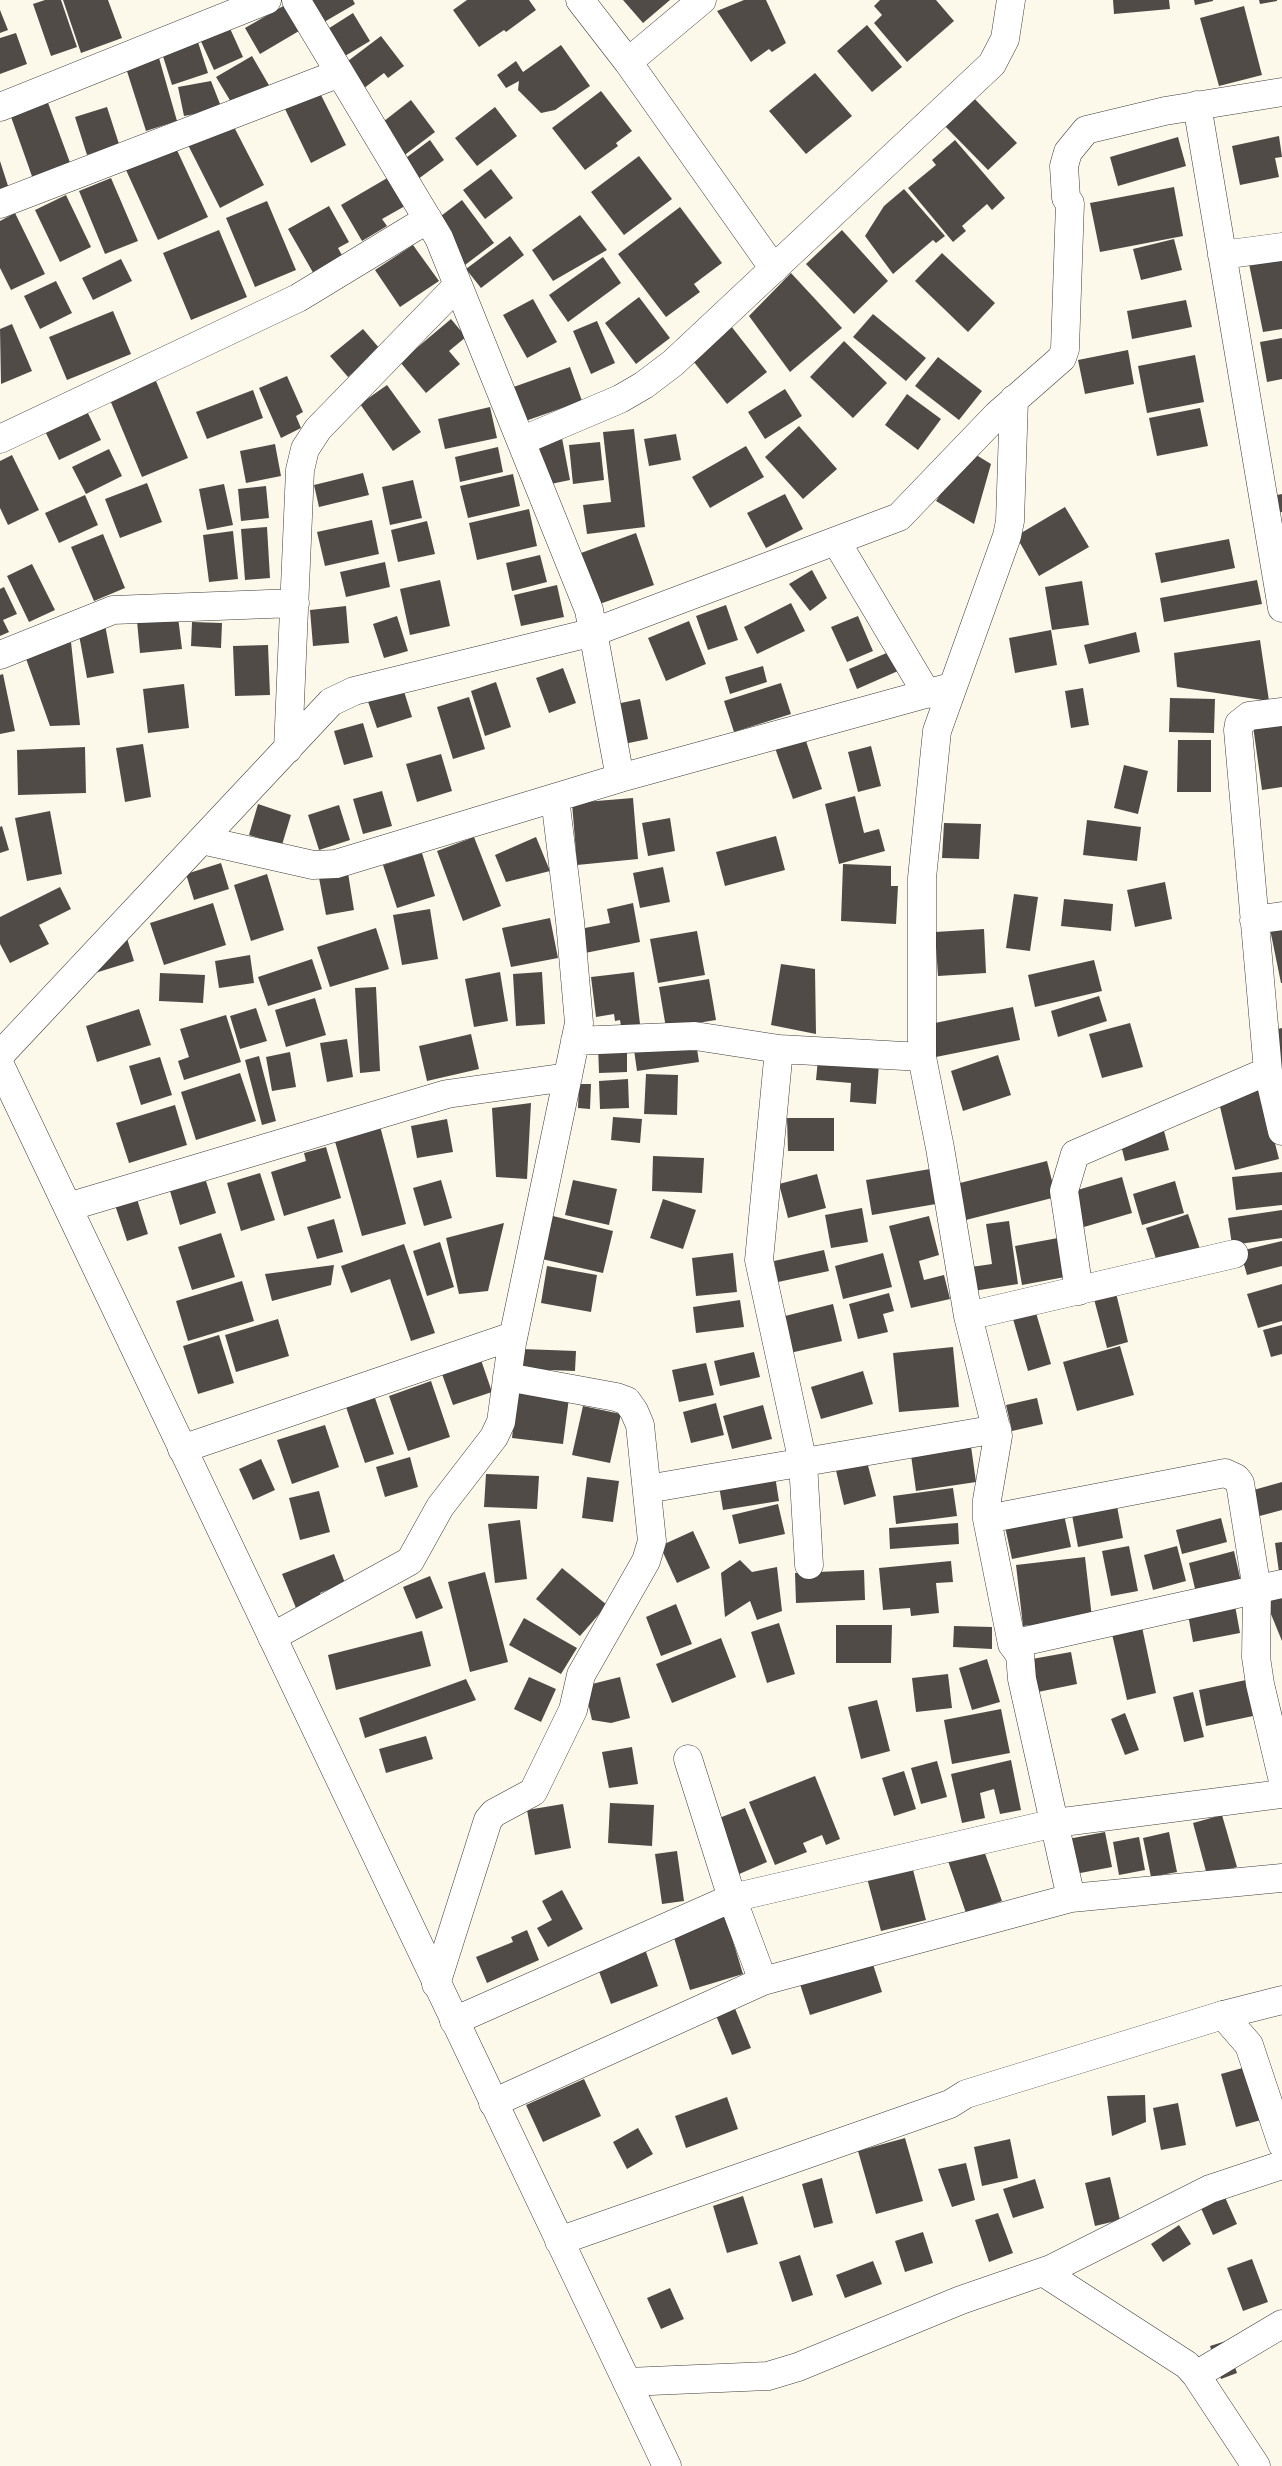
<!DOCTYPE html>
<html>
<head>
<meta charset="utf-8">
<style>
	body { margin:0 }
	canvas { display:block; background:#fdf9ea }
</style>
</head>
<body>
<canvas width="1282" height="2466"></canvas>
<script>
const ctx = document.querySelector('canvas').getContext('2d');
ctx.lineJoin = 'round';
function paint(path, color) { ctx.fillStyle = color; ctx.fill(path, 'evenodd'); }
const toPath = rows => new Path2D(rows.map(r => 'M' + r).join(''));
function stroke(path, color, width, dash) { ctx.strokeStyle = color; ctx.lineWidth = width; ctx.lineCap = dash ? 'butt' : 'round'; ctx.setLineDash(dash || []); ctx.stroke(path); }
const building = toPath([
	[45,0,61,0,77,47,51,56,33,4],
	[63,0,108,0,122,38,81,53],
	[304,0,353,0,355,4,319,25],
	[467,0,529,0,536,10,506,32,504,30,479,47,453,10],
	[623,0,670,0,643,23],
	[744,0,766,0,786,43,772,52,769,49,751,62,717,11],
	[880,0,936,0,954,21,907,62,874,23,882,15,874,6],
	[1113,0,1169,0,1170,9,1114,14],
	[1194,0,1213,0,1213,1,1195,5],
	[1259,0,1277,0,1277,1,1260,4],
	[285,5,299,31,260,54,245,28],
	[1244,6,1262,75,1219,86,1200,18],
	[0,10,8,30,0,33],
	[353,13,370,41,340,59,323,32],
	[228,24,243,57,214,70,199,37],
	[867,25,902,67,872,92,837,51],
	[16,33,27,64,0,74,0,38],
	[381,36,404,66,388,78,384,73,359,92,340,67],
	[197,39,208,73,172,85,161,50],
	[561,45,590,86,555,110,541,113,518,90,519,81,506,88,497,75,516,61,523,72],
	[252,56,270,87,234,107,216,77],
	[159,58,177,121,146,131,126,68],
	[815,73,852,116,806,154,769,111],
	[211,81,222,109,184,116,178,87],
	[319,91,346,145,311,163,285,109],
	[601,91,632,131,616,143,618,146,585,170,552,128],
	[971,95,1017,143,988,170,942,123],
	[47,100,72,168,34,182,10,114],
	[411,100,435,132,402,157,379,125],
	[107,107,119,144,87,155,75,117],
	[495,107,517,136,477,166,455,138],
	[232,123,264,185,220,208,188,145],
	[1279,136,1282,157,1275,158,1279,177,1240,185,1232,146],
	[1178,137,1186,166,1118,186,1110,157],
	[430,140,444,160,410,185,395,166],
	[955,140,1005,198,992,210,987,204,962,226,966,231,953,242,908,188,936,165,932,160],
	[176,148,208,217,158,240,126,170],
	[639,156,672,199,624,235,591,192],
	[0,161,10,192,0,195],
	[491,169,513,198,485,219,463,190],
	[389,177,405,206,382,219,387,226,362,241,341,205],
	[111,178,138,241,105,254,79,191],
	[1174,187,1183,236,1100,252,1090,203],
	[904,189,945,236,936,243,933,240,893,274,865,236,884,206],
	[66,195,91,247,60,262,35,210],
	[462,200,494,243,465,265,433,222],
	[267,201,296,270,255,287,226,218],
	[329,206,349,242,338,248,344,259,315,276,288,229],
	[680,207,722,263,694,284,700,292,666,317,618,254],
	[15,213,45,274,11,290,0,268,0,221],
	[580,215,607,250,553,281,532,250],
	[219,230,247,297,191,320,163,253],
	[842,230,888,281,854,314,806,264],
	[510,236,524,255,481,288,466,269],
	[1174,239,1182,270,1141,280,1133,249],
	[413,245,439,281,400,307,375,270],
	[942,253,995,303,968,332,915,281],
	[603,257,621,283,568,322,549,295],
	[1282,258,1282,329,1263,332,1249,264],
	[121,259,132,281,93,300,82,278],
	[791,273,842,328,790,372,749,316],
	[56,281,72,313,40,329,24,296],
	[639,297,670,338,636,364,605,323],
	[533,299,557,342,527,358,503,315],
	[1186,300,1192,327,1132,339,1127,311],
	[113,311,131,354,67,380,49,337],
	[873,314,926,358,906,381,853,337],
	[451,319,466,337,449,351,460,364,426,393,400,362],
	[597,321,615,363,591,374,573,331],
	[12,324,32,371,1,384,0,329],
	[731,326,767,372,727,404,690,357],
	[363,329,380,349,348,377,330,356],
	[1282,338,1282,379,1267,382,1260,342],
	[844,341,887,383,853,418,810,377],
	[1128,350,1134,384,1085,394,1078,360],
	[1195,355,1204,402,1147,413,1138,366],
	[938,357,982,391,959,420,915,386],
	[570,367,582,401,517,424,505,390],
	[287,376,303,412,296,416,301,428,281,438,259,388],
	[156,381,188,458,142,477,110,400],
	[387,385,421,432,393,451,360,404],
	[785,389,802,416,765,439,748,412],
	[253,390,263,418,207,439,196,412],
	[907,394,941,419,918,450,885,425],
	[85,407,101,440,59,460,43,427],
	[490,407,497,438,445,449,438,419],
	[1200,408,1208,446,1157,456,1149,418],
	[799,426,837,469,803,499,765,457],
	[634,429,645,527,587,534,583,505,611,502,603,432],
	[676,434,681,460,649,466,644,439],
	[562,438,570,480,541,486,533,444],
	[600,442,604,480,573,484,569,445],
	[275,444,281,476,246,483,240,451],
	[746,446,764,477,710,508,692,477],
	[498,447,503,472,460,482,455,457],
	[109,449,122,476,86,494,72,467],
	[968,450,991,464,974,524,936,501],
	[12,455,39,510,8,525,0,508,0,461],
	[363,473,369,495,319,507,314,485],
	[513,474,520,506,468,518,460,486],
	[413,480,422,518,390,525,382,487],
	[147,483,162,522,120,538,105,499],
	[224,484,233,525,207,530,199,489],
	[266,486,269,518,241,521,238,489],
	[785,494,803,529,766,548,747,513],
	[1282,494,1282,512,1275,513,1272,496],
	[85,495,98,525,59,543,45,513],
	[1065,507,1089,547,1039,576,1016,536],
	[529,509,537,546,477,560,469,523],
	[372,520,379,554,325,566,317,532],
	[427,521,435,554,398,562,391,530],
	[267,527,270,578,245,580,241,529],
	[233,531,238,579,209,582,203,535],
	[636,533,654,585,588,608,570,557],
	[103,534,125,588,94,601,71,547],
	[1229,539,1235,568,1161,583,1155,553],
	[540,555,547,582,512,591,506,563],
	[385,562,390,587,346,597,340,572],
	[32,564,55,610,29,622,7,576],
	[812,570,827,598,810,611,789,584],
	[440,580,450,626,410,635,400,589],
	[1257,580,1262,604,1164,622,1160,598],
	[1082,581,1089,625,1052,630,1045,587],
	[557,585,564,617,521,626,514,595],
	[4,587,17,614,3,620,9,632,0,636,0,589],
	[791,603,805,631,757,654,744,627],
	[726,605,738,640,708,650,696,616],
	[346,606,349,643,313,646,310,610],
	[103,614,114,673,87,678,76,619],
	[397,616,408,651,384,658,373,624],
	[858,616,873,651,847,662,831,627],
	[178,617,182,649,140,653,137,621],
	[689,621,706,664,666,681,648,638],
	[192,622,222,623,221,648,191,646],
	[1051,630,1057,665,1015,673,1009,638],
	[1136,632,1140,652,1089,664,1084,645],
	[1260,640,1269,701,1177,687,1174,653],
	[71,642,80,725,50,726,24,653],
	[268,645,270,695,235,696,233,646],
	[889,652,898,671,857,689,849,669],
	[763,666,767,682,730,694,725,677],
	[563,668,576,703,549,713,536,678],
	[398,672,412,717,377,728,362,684],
	[3,674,15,731,0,734,0,675],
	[496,682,511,727,485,736,471,691],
	[781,683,791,714,734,732,724,701],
	[184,684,189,728,148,733,143,689],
	[1083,688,1089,725,1071,728,1065,691],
	[469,697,485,749,453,759,437,707],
	[1170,698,1215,699,1214,733,1169,732],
	[640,699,648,739,624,744,616,704],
	[1282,722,1282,787,1262,790,1253,726],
	[363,723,373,757,344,765,334,731],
	[805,738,822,789,793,799,775,748],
	[1178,740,1211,740,1211,792,1177,792],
	[143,744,151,797,125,802,116,748],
	[871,746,881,786,858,792,848,752],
	[85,747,86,793,18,795,17,750],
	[441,754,452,791,417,802,406,764],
	[1124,765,1148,771,1138,814,1114,808],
	[382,791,392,826,363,834,353,799],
	[855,796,864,833,879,829,885,851,839,864,825,804],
	[633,798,638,859,577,865,572,803],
	[258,804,291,815,282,845,249,835],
	[339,805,350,840,319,850,308,815],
	[50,811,62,874,27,881,15,818],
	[670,818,675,851,648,856,642,823],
	[1087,820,1141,827,1137,861,1083,855],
	[944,823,981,824,979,859,942,858],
	[2,826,9,850,0,853,0,827],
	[776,836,785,870,725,886,716,852],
	[474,837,501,906,463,921,437,851],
	[536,837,550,871,506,882,495,855],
	[422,853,435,896,397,908,383,865],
	[221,863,229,889,194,900,186,874],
	[843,864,891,866,891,886,898,886,896,924,841,921],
	[663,867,670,902,640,908,633,873],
	[348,873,354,910,326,915,319,878],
	[267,874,284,930,251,941,234,885],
	[1165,882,1172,919,1135,927,1127,890],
	[60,887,71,909,39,925,49,944,10,963,0,944,0,917],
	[1014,894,1038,897,1030,951,1006,948],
	[1064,899,1113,904,1111,931,1061,926],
	[213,903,226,945,164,965,150,923],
	[633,903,640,942,585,953,580,929,610,923,607,909],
	[430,909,438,959,402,965,393,915],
	[550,918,558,958,511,967,502,928],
	[1282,927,1282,983,1281,983,1270,929],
	[376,928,389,969,330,987,317,947],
	[984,929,986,973,938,976,935,932],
	[697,931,705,975,658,983,650,939],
	[125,932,134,961,95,973],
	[250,955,254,983,219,988,215,961],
	[312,959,322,989,268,1006,258,977],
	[1094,960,1102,991,1035,1007,1028,975],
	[781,964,815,969,816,1034,771,1025],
	[500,972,508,1021,474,1027,465,979],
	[542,972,545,1024,516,1026,513,974],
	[634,972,640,1024,621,1026,620,1020,615,1021,614,1014,596,1017,591,977],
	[160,973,205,975,203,1003,159,1001],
	[709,979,716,1020,666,1028,659,987],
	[376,987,380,1071,360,1073,355,988],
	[1099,996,1107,1021,1058,1037,1051,1011],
	[315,998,326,1035,286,1047,275,1010],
	[1013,1007,1020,1040,936,1057,930,1024],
	[256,1008,267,1041,240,1049,230,1016],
	[139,1009,151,1045,97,1062,86,1026],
	[226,1015,241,1062,184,1080,178,1061,189,1057,180,1029],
	[1130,1023,1143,1067,1102,1078,1089,1034],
	[1282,1028,1282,1077,1273,1030],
	[471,1034,479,1069,427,1081,419,1046],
	[347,1039,353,1077,327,1082,320,1043],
	[696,1042,699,1062,637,1071,634,1050],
	[627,1044,627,1072,599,1073,598,1045],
	[290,1052,296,1087,272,1091,266,1057],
	[998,1055,1011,1095,963,1111,951,1071],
	[259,1056,276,1121,262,1125,245,1060],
	[160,1057,172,1095,141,1105,129,1066],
	[818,1059,879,1064,876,1104,850,1102,851,1083,816,1080],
	[240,1073,256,1121,196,1140,181,1092],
	[646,1074,678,1075,677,1115,644,1114],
	[628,1079,629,1108,600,1109,599,1081],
	[579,1084,591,1084,590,1109,578,1108],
	[1260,1084,1279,1159,1235,1170,1217,1094],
	[531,1103,527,1179,496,1177,492,1108],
	[175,1105,187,1145,129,1163,116,1123],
	[613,1117,642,1119,640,1143,611,1140],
	[787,1118,834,1118,834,1151,788,1151],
	[447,1119,453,1152,417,1158,411,1126],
	[380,1126,406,1224,362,1236,334,1138],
	[1163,1127,1169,1150,1125,1161,1119,1137],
	[326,1147,341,1198,284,1216,271,1172,306,1161,304,1153],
	[653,1156,704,1158,702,1193,652,1191],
	[1047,1161,1056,1197,962,1221,952,1185],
	[930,1169,936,1204,872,1215,866,1180],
	[1282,1172,1282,1205,1236,1210,1232,1177],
	[260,1173,275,1220,241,1231,227,1183],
	[817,1174,826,1208,788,1218,779,1184],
	[1122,1177,1132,1213,1077,1229,1067,1193],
	[441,1180,452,1218,424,1226,413,1188],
	[573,1180,617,1189,609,1225,565,1215],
	[206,1181,216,1213,180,1225,170,1191],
	[1175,1181,1184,1213,1142,1225,1133,1194],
	[137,1199,148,1234,127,1241,115,1205],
	[663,1199,696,1210,683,1249,650,1238],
	[862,1208,868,1242,831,1248,825,1215],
	[1282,1210,1282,1238,1232,1245,1228,1218],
	[1188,1214,1201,1252,1158,1265,1146,1228],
	[553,1216,613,1231,603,1273,542,1259],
	[929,1216,939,1255,919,1261,924,1280,944,1275,950,1299,911,1308,889,1226],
	[334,1219,343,1252,317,1259,307,1227],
	[1009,1221,1018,1284,967,1292,964,1268,992,1264,986,1224],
	[504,1223,488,1291,459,1294,446,1238],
	[221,1233,235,1277,192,1290,178,1247],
	[1058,1238,1065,1277,1022,1285,1015,1246],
	[1282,1241,1282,1266,1247,1275,1240,1251],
	[440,1242,454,1287,427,1296,413,1251],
	[404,1244,435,1333,411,1341,390,1279,351,1293,341,1266],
	[824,1250,829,1271,778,1282,774,1261],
	[733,1253,737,1292,696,1296,692,1258],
	[883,1253,892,1287,843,1299,835,1266],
	[334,1265,331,1285,272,1301,265,1274],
	[547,1266,597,1275,591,1312,541,1303],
	[242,1281,254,1321,188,1341,176,1301],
	[1282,1284,1282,1321,1258,1328,1247,1294],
	[889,1293,894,1311,883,1314,888,1332,858,1339,849,1304],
	[1116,1293,1128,1342,1107,1348,1094,1299],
	[740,1300,744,1327,696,1333,693,1307],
	[833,1304,842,1341,790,1353,781,1317],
	[1034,1306,1051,1364,1028,1371,1011,1312],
	[278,1319,289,1356,236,1372,225,1335],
	[1282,1325,1282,1354,1271,1357,1263,1330],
	[219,1335,234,1383,198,1394,183,1346],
	[1120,1346,1134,1395,1077,1411,1063,1362],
	[953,1347,959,1407,899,1412,893,1353],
	[522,1349,576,1351,575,1371,522,1369],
	[754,1352,760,1377,720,1386,714,1361],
	[481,1360,492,1392,453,1405,442,1374],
	[706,1363,714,1395,679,1402,672,1370],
	[863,1371,873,1404,821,1419,811,1387],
	[431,1381,450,1437,408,1451,389,1396],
	[517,1392,569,1398,563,1444,512,1438],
	[375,1398,394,1454,365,1463,346,1407],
	[1037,1398,1043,1424,1012,1431,1006,1405],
	[716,1403,724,1435,691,1443,683,1412],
	[763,1405,772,1439,732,1449,723,1416],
	[583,1406,621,1414,610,1463,572,1455],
	[325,1425,339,1467,292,1484,277,1440],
	[970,1439,976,1482,916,1491,910,1448],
	[410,1457,418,1487,385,1497,376,1467],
	[866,1458,876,1496,844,1505,835,1466],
	[261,1459,275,1490,253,1500,239,1469],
	[486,1474,539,1476,537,1509,484,1507],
	[775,1476,779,1501,723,1510,719,1486],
	[587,1477,619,1481,613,1522,582,1518],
	[1282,1482,1282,1510,1256,1517,1250,1491],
	[953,1488,957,1516,896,1524,893,1496],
	[319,1491,330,1532,300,1540,289,1498],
	[778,1504,785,1534,739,1544,732,1515],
	[1117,1506,1123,1538,1078,1547,1072,1515],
	[1063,1510,1071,1547,1012,1559,1004,1522],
	[1221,1518,1227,1542,1182,1554,1176,1530],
	[520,1520,527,1579,495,1583,488,1524],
	[958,1523,959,1544,890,1549,889,1528],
	[693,1531,710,1568,677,1583,660,1546],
	[1282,1542,1282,1571,1279,1572,1275,1543],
	[1129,1546,1138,1591,1111,1596,1102,1551],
	[1177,1546,1186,1581,1153,1590,1144,1555],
	[1234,1551,1241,1582,1196,1593,1189,1563],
	[334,1554,345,1583,320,1593,322,1598,296,1608,282,1574],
	[1085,1557,1092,1618,1023,1626,1016,1565],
	[740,1560,752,1572,777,1567,782,1611,757,1620,750,1601,725,1617,721,1573],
	[951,1561,953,1582,936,1583,939,1613,911,1616,910,1608,883,1610,879,1568],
	[562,1568,607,1605,580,1636,536,1599],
	[864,1570,865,1600,796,1603,795,1573],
	[485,1572,508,1662,470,1672,448,1582],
	[430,1576,443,1608,416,1619,403,1587],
	[1282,1595,1282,1641,1266,1602],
	[1234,1600,1240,1633,1193,1642,1187,1609],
	[676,1604,692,1644,661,1656,646,1617],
	[524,1618,577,1648,561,1674,509,1645],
	[779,1623,795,1674,767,1683,751,1632],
	[836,1625,892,1625,891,1663,836,1663],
	[954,1626,992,1627,992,1649,953,1647],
	[1142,1627,1156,1693,1127,1700,1112,1634],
	[422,1631,431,1666,336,1690,328,1655],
	[721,1638,736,1677,672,1703,656,1664],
	[1071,1652,1077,1684,1038,1692,1032,1659],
	[987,1659,1000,1702,972,1710,959,1668],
	[948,1674,952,1708,916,1712,912,1678],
	[529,1677,556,1689,541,1722,514,1709],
	[620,1677,630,1718,611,1723,592,1720,584,1686],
	[466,1679,476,1700,365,1738,359,1718],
	[1246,1680,1253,1716,1206,1726,1199,1690],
	[1193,1692,1204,1737,1184,1742,1173,1697],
	[877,1700,890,1751,861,1759,848,1707],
	[1001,1709,1010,1753,952,1764,944,1720],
	[1125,1713,1139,1750,1125,1755,1111,1719],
	[426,1736,433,1759,386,1773,379,1749],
	[632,1747,638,1784,609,1788,602,1752],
	[1011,1760,1021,1810,1000,1814,994,1789,980,1793,985,1818,962,1823,951,1774],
	[937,1761,947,1797,921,1804,911,1768],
	[904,1771,916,1809,894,1816,882,1778],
	[815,1776,840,1839,826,1845,822,1835,803,1843,807,1852,775,1865,749,1802],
	[610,1803,654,1805,652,1846,608,1843],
	[563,1804,571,1848,535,1855,527,1810],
	[745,1808,767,1862,737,1875,714,1820],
	[1222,1815,1237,1867,1207,1875,1193,1823],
	[1105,1832,1112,1867,1075,1874,1068,1839],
	[1169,1832,1177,1872,1151,1877,1143,1838],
	[1139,1837,1145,1870,1119,1875,1113,1842],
	[982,1845,1002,1901,966,1913,947,1858],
	[677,1851,684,1901,662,1904,655,1854],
	[912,1866,926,1920,881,1931,867,1878],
	[562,1890,583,1929,548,1947,537,1928,552,1920,542,1901],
	[725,1915,743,1974,690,1990,672,1931],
	[527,1930,539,1960,487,1983,476,1957,513,1942,511,1937],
	[645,1949,658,1986,611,2004,597,1966],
	[870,1955,882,1992,810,2015,798,1978],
	[734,2006,751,2048,732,2055,715,2013],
	[1246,2067,1261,2120,1236,2127,1221,2074],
	[584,2079,601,2116,543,2142,526,2105],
	[1145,2095,1146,2122,1112,2136,1107,2096],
	[727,2097,738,2129,686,2148,675,2116],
	[1178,2103,1186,2145,1161,2150,1153,2108],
	[638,2128,653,2154,627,2169,613,2142],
	[905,2138,923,2201,876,2214,858,2151],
	[1010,2139,1018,2178,982,2186,974,2147],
	[966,2163,975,2200,952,2207,938,2169],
	[1110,2177,1120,2220,1095,2226,1085,2183],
	[822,2178,833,2223,814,2228,802,2184],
	[1035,2179,1044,2208,1013,2218,1003,2189],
	[1224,2195,1237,2224,1213,2235,1200,2206],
	[743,2196,758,2244,727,2253,713,2206],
	[998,2213,1013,2253,989,2262,975,2220],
	[1179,2225,1191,2244,1163,2262,1151,2244],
	[923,2232,933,2263,905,2272,895,2241],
	[800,2255,813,2295,792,2302,779,2262],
	[1252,2259,1268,2302,1243,2311,1227,2268],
	[873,2261,882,2284,845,2298,836,2275],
	[670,2288,684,2319,661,2329,647,2298],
	[1226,2341,1237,2373,1221,2379,1210,2346]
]);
const minor = toPath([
	[296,0,439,238,589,610,620,778],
	[580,0,628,62,774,269],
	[628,62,702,0],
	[1197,105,1282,608],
	[0,107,267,0],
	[0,204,340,73],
	[1222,255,1282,247],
	[1014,399,1010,521,1007,536,937,731,922,878,922,1057,940,1148,968,1316,998,1436,987,1500,987,1519,1012,1644,1020,1655,1022,1679,1071,1898],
	[0,439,298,298,428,219],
	[521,441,620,399,644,385,673,363,992,64,1005,39,1011,0],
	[836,541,927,694],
	[0,655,113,610,295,603],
	[1282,712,1249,716,1239,724,1238,730,1268,1071,1282,1131],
	[288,749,300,470,305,449,318,429,458,285],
	[202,840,313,865,336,864,620,778,951,687],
	[1254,920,1282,916],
	[575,1041,695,1036,779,1049,922,1057],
	[779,1049,759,1260,803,1463,809,1565],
	[0,1055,331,702,354,691,594,632,899,517,997,415,1062,358,1065,349,1070,203,1066,198,1064,166,1068,152,1086,130,1165,111,1282,92],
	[68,1207,447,1094,568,1077],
	[1079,1291,1064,1191,1075,1154,1268,1071],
	[968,1316,1234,1254],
	[182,1449,513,1336],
	[647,1489,997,1429],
	[987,1519,1225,1473,1236,1478,1240,1483,1257,1590,1256,1657,1260,1684,1282,1777],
	[272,1637,410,1561,440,1507,494,1437,501,1422,512,1343,579,1023,570,921,555,798],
	[1012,1644,1282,1584],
	[688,1759,732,1898,763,1981],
	[436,1984,488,1820,494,1813,533,1792,573,1710,581,1675,646,1561,652,1541,640,1425,634,1411,627,1401,616,1397,507,1377],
	[1223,2015,1249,2045,1282,2144],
	[454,2021,732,1898,1055,1823,1282,1794],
	[493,2103,763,1981,1071,1898,1282,1878],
	[1043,2272,1187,2365,1196,2375,1256,2466],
	[1196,2375,1282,2324],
	[627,2382,768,2376,798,2367,961,2300,1051,2269,1210,2189,1282,2165]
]);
const tertiary = toPath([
	[0,1065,667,2466],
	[559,2241,950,2104,966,2094,1223,2015,1282,2000]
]);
paint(building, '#514b48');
stroke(minor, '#3d3d3d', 29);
stroke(tertiary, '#3d3d3d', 29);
stroke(minor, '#fff', 28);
stroke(tertiary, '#fff', 28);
</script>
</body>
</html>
